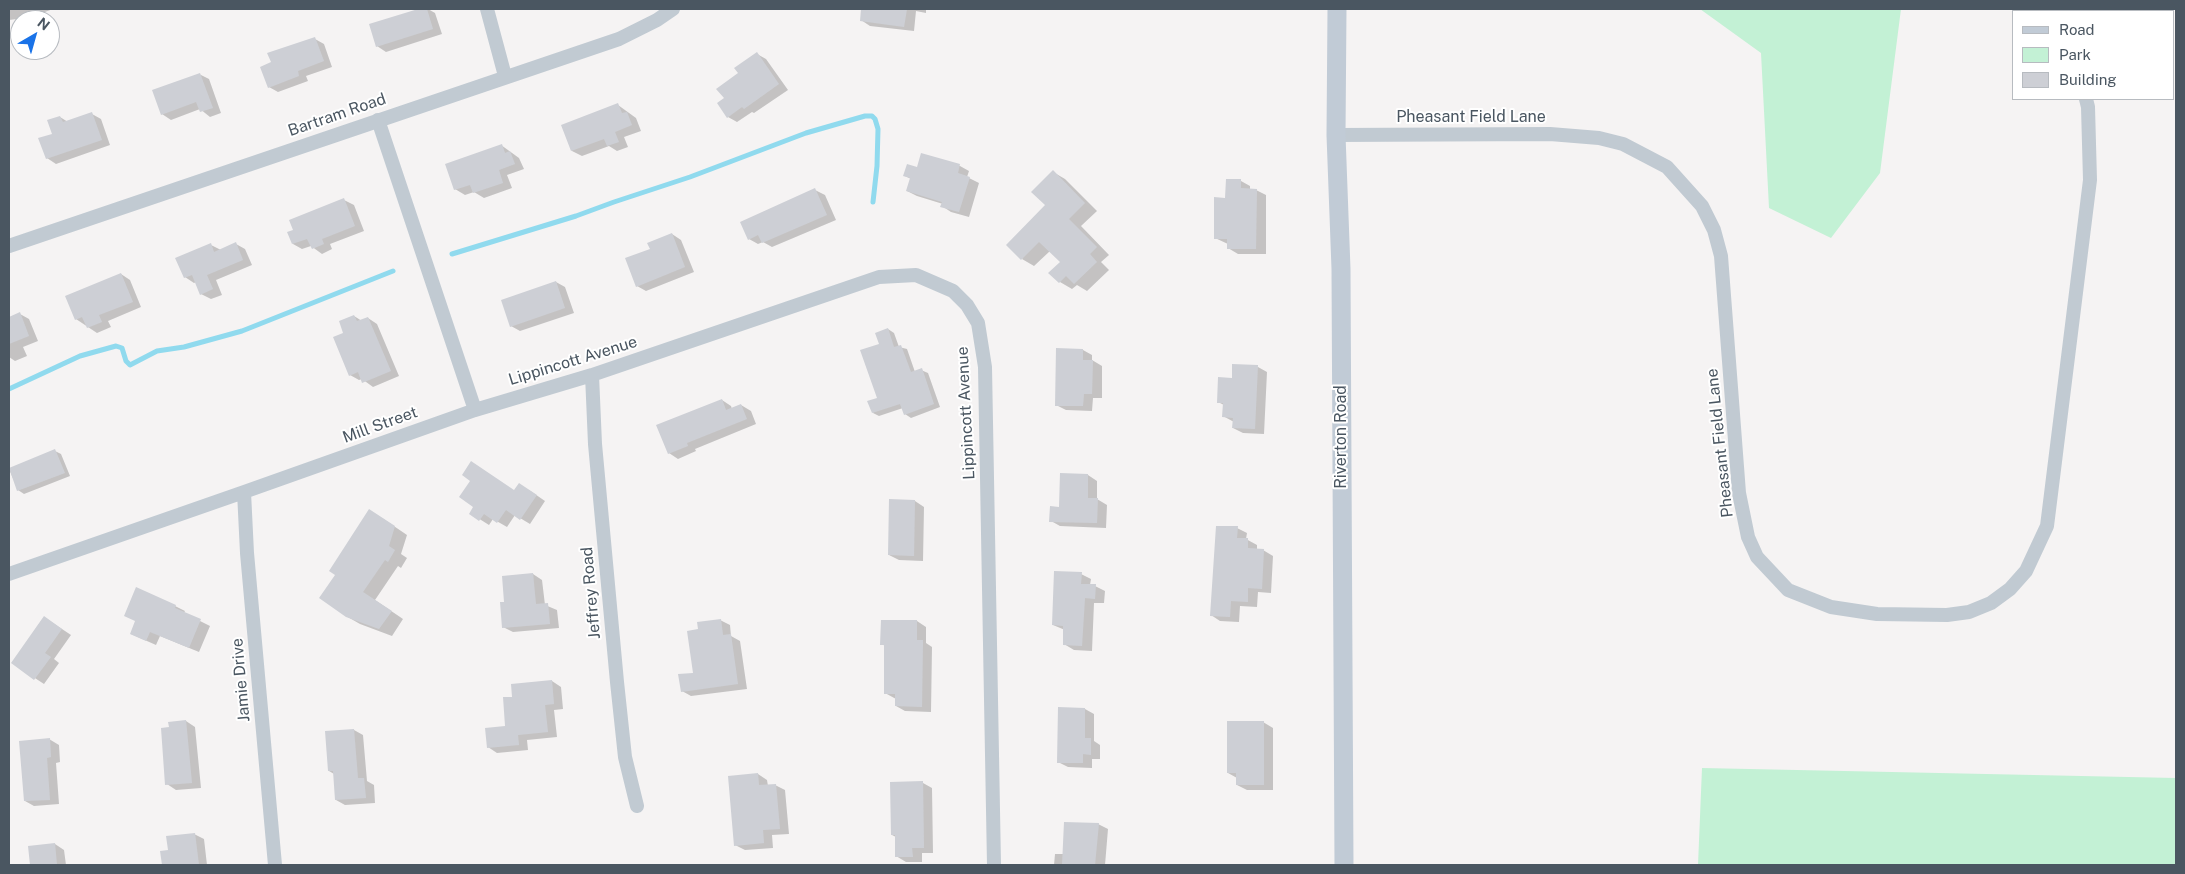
<!DOCTYPE html>
<html>
<head>
<meta charset="utf-8">
<style>
	body { margin:0 }
	#map { position:relative; width:2185px; height:874px; overflow:hidden; background:#f5f3f3; font-family:"Public Sans",sans-serif }
	canvas { display:block }
	.frame { position:absolute; inset:0; border:10px solid #4a5661; pointer-events:none }
	.legend { position:absolute; left:2012px; top:10px; width:162px; height:90px; box-sizing:border-box; background:#fff; border:1px solid #b7bbc0; margin:0; padding:6px 9px; list-style:none; font-size:15px; color:#4a5661 }
	.legend li { display:flex; align-items:center; gap:10px; height:25px }
	.legend b { width:25px; border:1px solid #b7bbc0 }
	.north { position:absolute; left:10px; top:10px; width:50px; height:50px; box-sizing:border-box; background:#fff; border:1px solid #b7bbc0; border-radius:50%; rotate:38deg; font-size:14px; font-weight:700; line-height:20px; text-align:center; color:#4a5661 }
	.north::after { content:''; display:block; margin:auto; width:18px; height:22px; background:#1a73e8; clip-path:polygon(50% 0,100% 100%,50% 72%,0 100%) }
</style>
</head>
<body>
<div id="map">
<canvas width="2185" height="874"></canvas>
<div class="frame"></div>
<ul class="legend">
<li><b style="height:6px;background:#c1cbd6"></b>Road</li>
<li><b style="height:14px;background:#c3f1d5"></b>Park</li>
<li><b style="height:14px;background:#cdcfd5"></b>Building</li>
</ul>
<div class="north">N</div>
</div>
<script>
const ctx = document.querySelector('canvas').getContext('2d');
ctx.lineJoin = 'round';
function paint(path, color) { ctx.fillStyle = color; ctx.fill(path, 'evenodd'); }
const toPath = rows => new Path2D(rows.map(r => 'M' + r).join(''));
function stroke(path, color, width, dash) { ctx.strokeStyle = color; ctx.lineWidth = width; ctx.lineCap = dash ? 'butt' : 'round'; ctx.setLineDash(dash || []); ctx.stroke(path); }
function write(font, color, halo, rows, align = 'center') {
  ctx.font = font + ' "Public Sans",sans-serif'; ctx.lineWidth = 4; ctx.setLineDash([]); ctx.textBaseline = 'middle'; ctx.strokeStyle = halo; ctx.fillStyle = color; for (const [text, x, y, turn = 0] of rows) {
    ctx.save(); ctx.translate(x, y); ctx.rotate((+turn || 0) * Math.PI / 180); ctx.textAlign = isNaN(turn) ? turn : align; if (halo) ctx.strokeText(text, 0, 0); ctx.fillText(text, 0, 0); ctx.restore();
  }
}
const green = toPath([
	[1700,9,1901,9,1880,173,1831,238,1769,208,1761,53],
	[1702,768,2176,778,2176,865,1698,865]
]);
const shadow = toPath([
	[9,9,53,9,45,12,48,20,20,20,20,25,17,19,9,20],
	[422,9,428,9,435,13,442,34,386,52,377,46,370,25],
	[863,9,926,9,926,13,916,11,914,31,870,26,861,20],
	[315,39,324,44,332,67,306,76,308,81,278,92,269,87],
	[757,54,766,59,788,90,754,113,752,112,737,122,728,117,725,99,740,73],
	[199,74,209,79,221,113,210,117,200,109,171,120,162,114],
	[618,105,636,118,641,131,624,137,628,147,617,151,609,146,582,156,572,151,563,125],
	[92,114,101,119,110,145,56,164,47,158,60,117,68,122],
	[501,145,519,158,524,169,507,175,512,188,484,198,474,192,465,195,455,189],
	[922,155,960,166,969,171,967,177,979,183,969,217,951,212,942,206,943,204,917,196,907,191,911,179,905,176,918,168],
	[1053,172,1065,179,1097,211,1081,226,1109,255,1101,262,1109,270,1087,291,1077,285,1072,289,1060,282,1061,262,1050,251,1034,266,1022,259,1047,205],
	[1241,181,1250,186,1250,190,1256,190,1266,195,1266,254,1238,254,1228,248,1228,244,1215,238,1227,199],
	[815,190,825,195,836,220,772,247,763,242,758,244,749,239],
	[344,200,354,205,364,231,330,244,332,249,322,254,311,246,302,249,293,244,294,230],
	[672,234,681,240,694,272,646,291,637,286],
	[236,244,245,249,252,265,216,280,222,295,211,299,201,294,196,282,194,283,185,277,211,245,221,250],
	[121,274,130,280,141,307,108,321,111,327,97,333,76,319],
	[556,282,565,287,574,313,520,331,511,326],
	[20,314,29,319,38,341,23,347,27,356,15,361,9,357,9,318],
	[354,316,362,321,368,318,377,324,399,376,373,387,362,379,359,380,350,375,345,334],
	[888,329,894,333,899,347,907,349,915,372,921,370,928,373,940,407,911,418,905,414,903,408,879,416,873,413,878,399,880,344],
	[1083,350,1092,355,1092,360,1102,366,1102,398,1093,398,1092,411,1066,410,1056,405],
	[1258,367,1267,372,1264,434,1243,433,1233,428,1234,422,1223,416,1224,405,1218,402,1233,379],
	[722,400,731,406,732,409,741,405,751,411,756,424,695,449,696,451,678,459,669,453],
	[55,451,61,454,70,476,24,494,18,490,9,469],
	[1061,474,1088,475,1097,481,1097,499,1107,505,1106,528,1060,526,1051,521,1060,508],
	[529,490,545,501,530,524,515,515,507,527,493,519,489,525,470,513],
	[890,501,915,501,924,507,923,561,899,560,889,555],
	[382,518,407,535,401,554,407,558,401,568,398,566,375,600,403,619,392,636,360,624,346,616],
	[1237,528,1247,533,1246,539,1257,545,1257,550,1263,550,1273,556,1271,593,1258,592,1257,607,1240,606,1239,622,1220,621,1211,615],
	[533,574,542,580,545,605,557,610,559,628,513,632,503,627,505,603],
	[1081,574,1091,579,1090,585,1095,586,1105,591,1104,603,1094,603,1092,651,1074,650,1064,644,1065,630,1053,625],
	[175,606,185,611,184,613,210,626,199,652,160,636,156,645,131,634,136,621],
	[44,617,71,635,54,659,59,663,44,684,12,663],
	[720,620,730,625,731,636,740,641,747,689,691,696,682,691,694,674,700,630],
	[917,621,926,627,926,643,932,647,931,712,905,711,896,706,896,699,885,693,885,646,882,644],
	[552,681,561,687,563,709,554,710,557,737,527,740,528,750,497,753,488,747,507,727,513,698],
	[1059,708,1085,709,1094,714,1094,741,1100,745,1100,759,1092,759,1092,768,1068,767,1058,762],
	[186,721,195,727,201,788,176,790,167,784],
	[1263,722,1273,728,1273,790,1247,790,1237,785,1237,778,1228,773],
	[354,730,363,735,367,781,374,785,375,803,345,805,336,800,334,774,329,771],
	[49,739,59,745,60,762,56,763,59,804,34,806,25,801],
	[758,774,767,780,768,786,775,785,785,790,789,834,772,835,773,848,745,850,735,845],
	[923,783,932,788,933,853,922,853,922,862,906,862,896,856,896,837,892,835],
	[1098,824,1108,829,1105,865,1054,865,1055,854,1064,854],
	[194,834,204,839,207,865,163,865,162,852,169,851],
	[55,844,64,850,66,865,31,865,29,847]
]);
const stream = toPath([
	[452,254,576,216,614,202,690,177,806,133,865,116,872,116,875,119,878,129,877,166,873,202],
	[9,389,80,356,116,346,122,348,126,361,130,365,157,351,184,347,242,331,393,271]
]);
const building = toPath([
	[418,9,427,9,433,29,376,47,369,24],
	[861,9,907,9,904,27,860,21],
	[315,37,324,61,298,71,299,76,268,88,260,67,271,62,267,53],
	[757,52,779,84,744,109,742,107,727,118,717,103,724,98,716,89,738,73,734,68],
	[200,73,213,108,200,112,196,102,161,115,152,90],
	[618,103,622,113,627,112,632,125,615,132,619,142,607,146,604,139,571,151,561,125],
	[92,112,102,140,46,159,38,138,52,134,47,120,60,116,63,122],
	[502,144,505,153,510,151,515,164,499,170,503,183,473,193,470,185,454,190,445,164],
	[921,153,960,164,958,173,970,177,959,212,940,207,942,202,906,191,910,178,903,176,907,164,917,167],
	[1053,170,1085,203,1069,219,1097,247,1090,254,1097,262,1074,284,1066,276,1059,283,1048,273,1060,262,1039,242,1021,260,1006,245,1045,205,1031,192],
	[1226,179,1241,179,1241,188,1257,189,1256,249,1227,249,1227,239,1214,239,1214,197,1225,198],
	[815,188,827,215,762,243,758,235,748,240,740,222],
	[344,198,355,226,322,239,324,244,312,249,307,239,292,244,287,232,293,230,289,220],
	[672,233,685,267,636,287,625,258,650,249,647,243],
	[236,242,243,260,207,275,213,289,200,295,192,275,184,278,175,258,211,243,214,252],
	[121,273,133,302,99,315,102,322,87,328,82,317,75,320,65,296],
	[556,281,565,308,510,327,501,300],
	[20,312,29,336,9,344,9,317],
	[354,315,357,321,368,317,391,371,362,383,358,372,349,376,333,337,343,333,339,321],
	[888,328,894,347,901,345,911,372,922,368,934,404,904,415,900,404,872,413,867,401,877,398,860,350,879,344,875,333],
	[1056,348,1083,349,1083,360,1093,360,1092,394,1084,394,1083,406,1055,406],
	[1232,364,1258,365,1255,429,1232,428,1233,418,1222,417,1223,403,1217,403,1218,377,1232,378],
	[722,399,726,410,741,404,747,419,687,443,688,446,668,454,656,425],
	[55,449,65,473,17,491,9,468],
	[471,461,514,490,519,483,537,495,520,520,506,510,497,523,484,514,479,521,469,514,473,507,459,497,470,481,462,475],
	[1060,473,1088,474,1088,498,1098,498,1097,523,1049,522,1050,506,1059,507],
	[889,499,915,500,914,556,888,555],
	[369,509,395,526,389,546,395,550,388,562,385,560,363,592,392,611,379,629,346,617,319,598,335,575,329,571],
	[1216,526,1238,526,1237,538,1248,538,1248,548,1264,549,1262,589,1248,588,1248,602,1231,601,1230,617,1210,616],
	[1054,571,1082,572,1081,584,1096,584,1095,599,1085,598,1082,646,1063,645,1063,626,1052,625],
	[533,573,536,604,548,603,550,624,502,628,500,602,504,602,502,576],
	[136,587,176,605,175,608,201,619,189,648,150,632,146,641,130,634,135,621,124,616],
	[44,616,62,629,45,653,51,657,34,680,11,663],
	[721,619,723,635,731,634,738,684,681,692,678,674,693,673,687,631,698,629,697,622],
	[881,620,917,620,917,640,923,640,922,707,895,706,895,694,884,694,884,645,880,645],
	[552,680,554,704,545,705,548,732,518,735,519,745,487,748,485,728,505,726,503,697,512,697,511,684],
	[1058,707,1085,708,1085,738,1091,738,1091,755,1083,754,1083,763,1057,763],
	[186,720,192,783,165,785,161,728,169,727,168,722],
	[1227,721,1264,721,1264,785,1236,785,1236,773,1227,773],
	[354,729,358,778,364,778,366,798,335,800,333,771,328,771,325,731],
	[50,738,51,757,47,758,50,800,24,801,19,741],
	[758,773,759,785,776,784,780,829,763,830,764,843,734,846,728,776],
	[923,781,924,848,912,848,913,857,895,857,895,835,891,835,890,782],
	[1064,822,1099,823,1095,865,1062,865],
	[195,833,199,865,162,865,160,851,168,850,166,836],
	[55,843,57,865,30,865,28,846]
]);
const street = toPath([
	[487,9,505,76],
	[2044,9,2046,11],
	[378,120,475,410],
	[1336,135,1550,134,1599,138,1623,144,1667,167,1702,206,1714,230,1721,256,1739,493,1748,537,1757,557,1788,590,1831,607,1877,614,1947,615,1969,612,1991,603,2010,589,2026,571,2047,526,2090,180,2088,107,2086,99],
	[9,246,619,39,657,20,673,9],
	[592,375,595,444,617,682,625,757,637,806],
	[244,492,247,553,275,865],
	[9,574,244,492,475,410,592,375,879,277,916,275,953,291,967,305,978,323,985,367,994,865]
]);
const secondary = toPath([
	[1337,9,1336,135,1341,269,1344,865]
]);
const streetNames = [
	["Bartram Road",337,115,-19],
	["Pheasant Field Lane",1471,117],
	["Lippincott Avenue",573,361,-17],
	["Lippincott Avenue",966,413,-93],
	["Mill Street",380,425,-20],
	["Riverton Road",1341,437,-90],
	["Pheasant Field Lane",1720,443,-96],
	["Jeffrey Road",591,593,-95],
	["Jamie Drive",241,680,-95]
];
paint(green, '#c3f1d5');
paint(shadow, '#0003');
stroke(stream, '#90daee', 5);
paint(building, '#cdcfd5');
stroke(street, '#c1cad2', 14);
stroke(secondary, '#c1cbd6', 19);
write('16px', '#4a5661', '#fff', streetNames);
</script>
</body>
</html>
